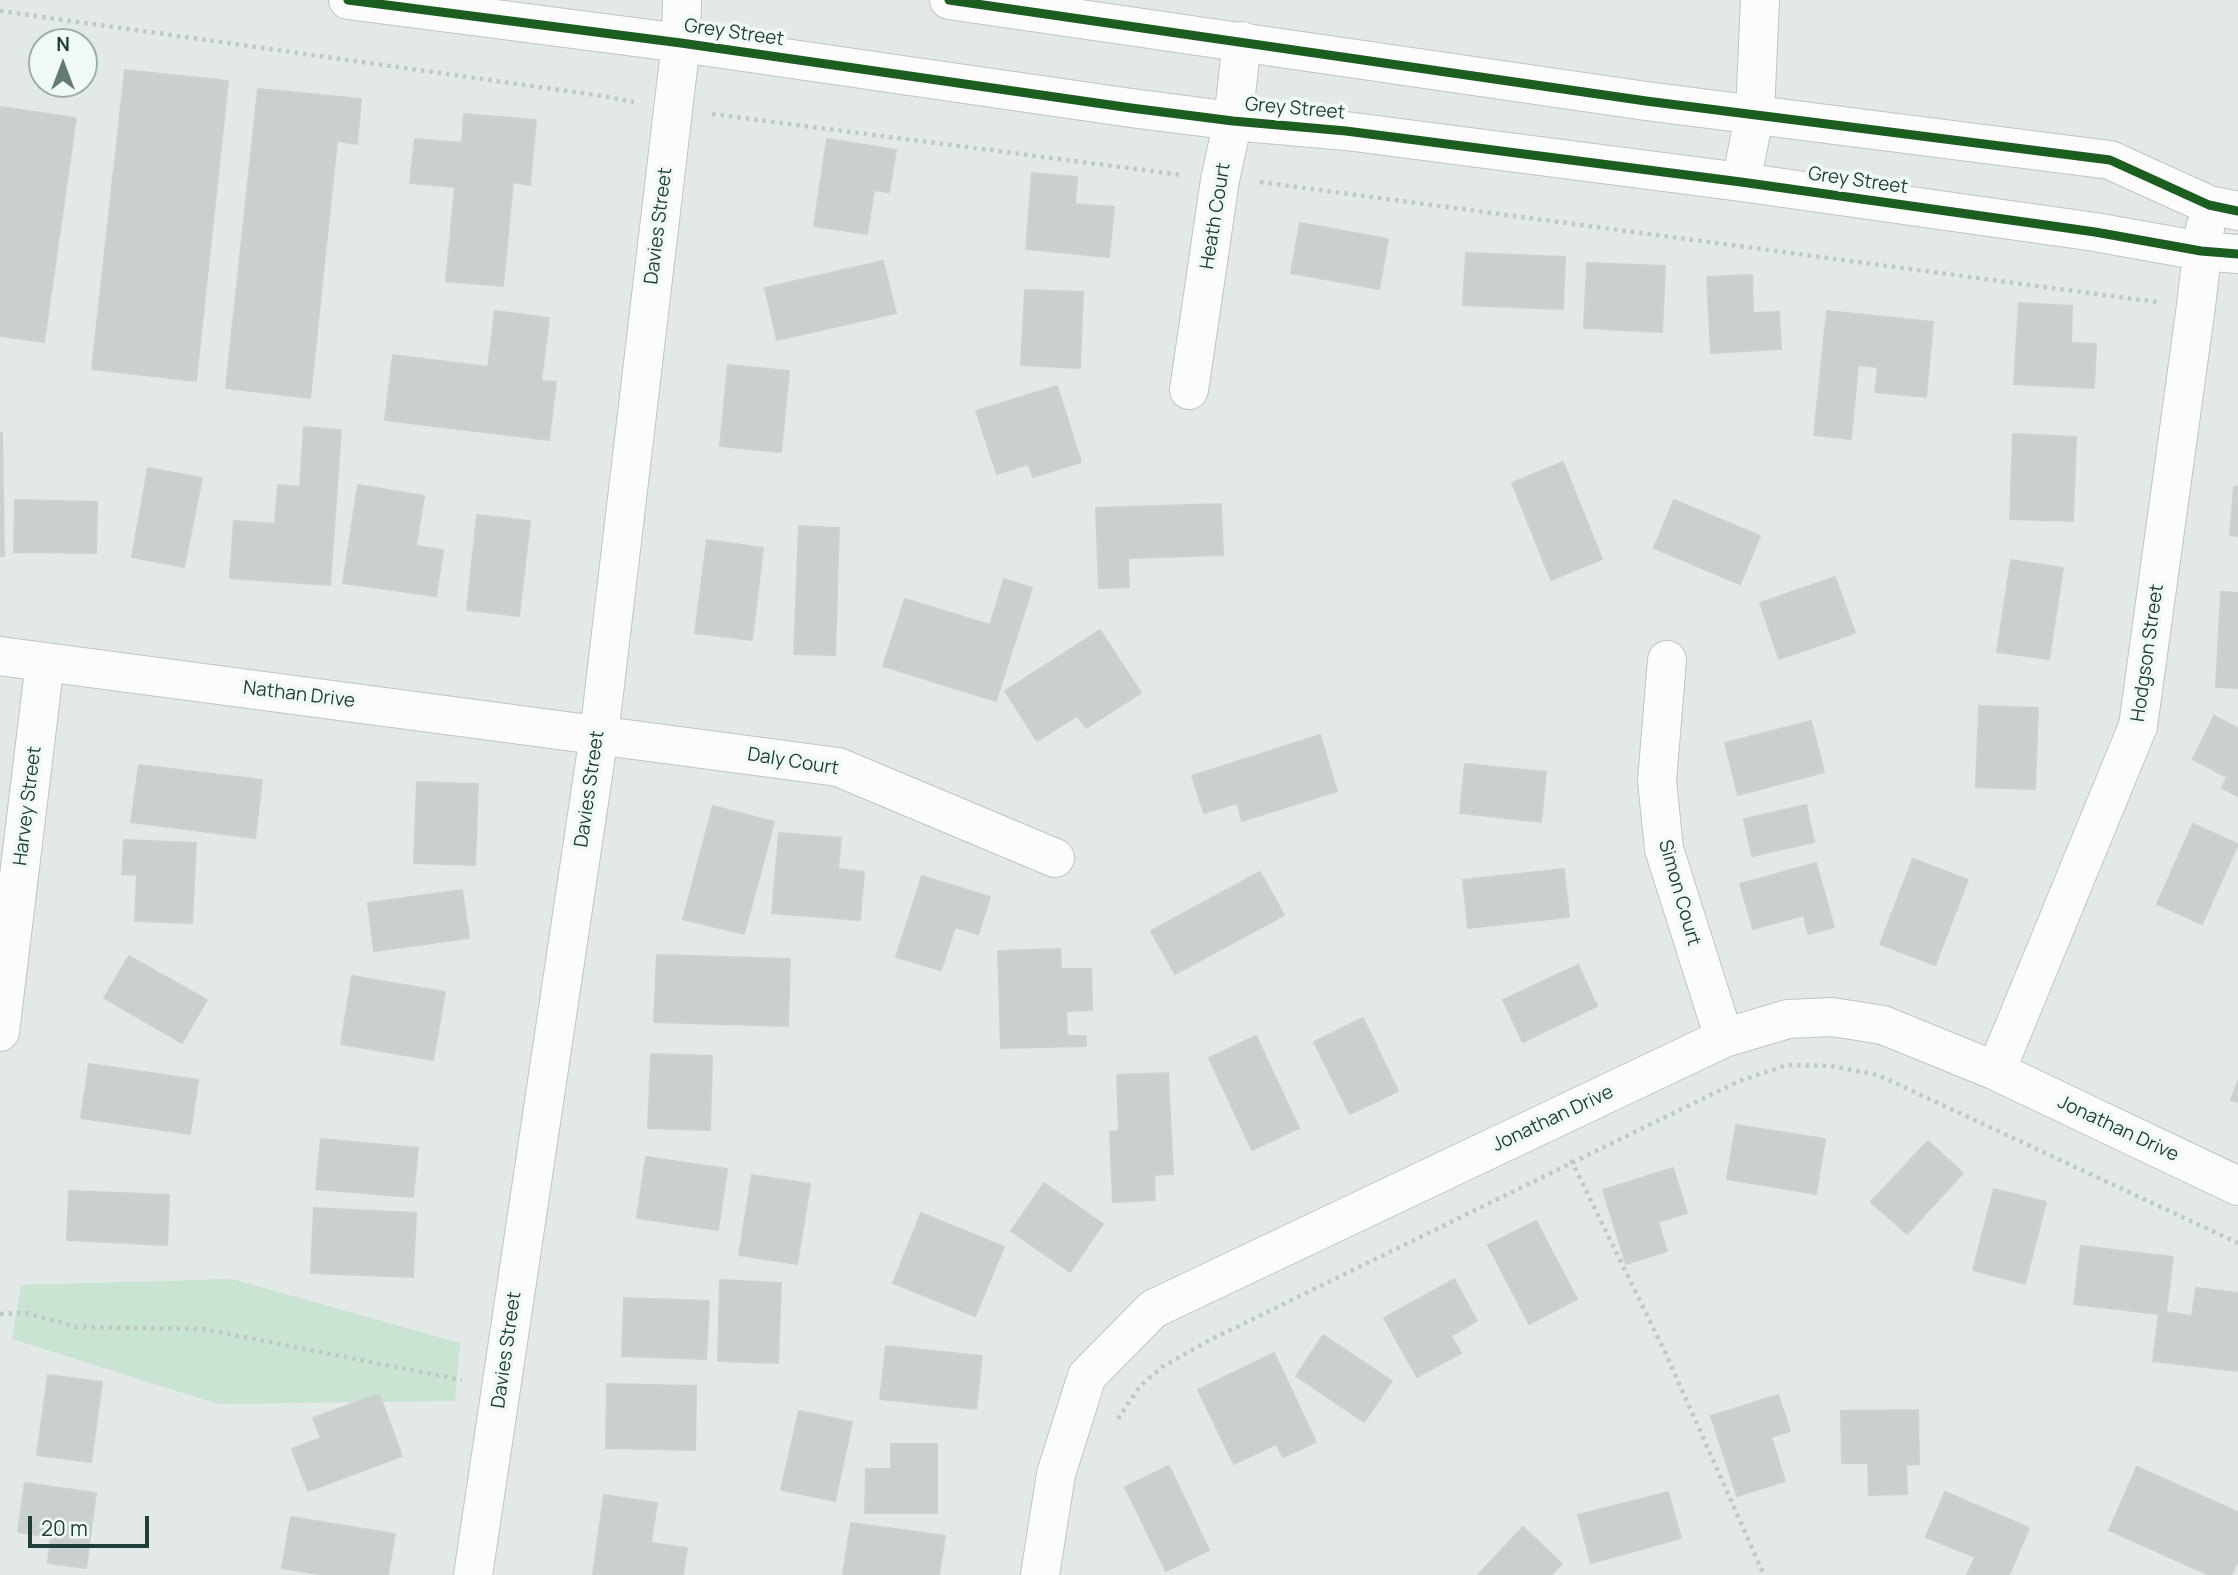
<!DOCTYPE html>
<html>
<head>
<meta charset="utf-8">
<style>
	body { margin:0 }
	#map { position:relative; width:2238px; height:1575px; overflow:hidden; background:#e2e9e6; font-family:Manrope,sans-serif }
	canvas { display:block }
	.north { position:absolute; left:28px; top:28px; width:70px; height:70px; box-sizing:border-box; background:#f0f9f5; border:2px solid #9cafa9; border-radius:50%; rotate:0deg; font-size:19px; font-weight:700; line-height:28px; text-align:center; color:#1e3f38 }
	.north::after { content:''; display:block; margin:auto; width:24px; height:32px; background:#637a75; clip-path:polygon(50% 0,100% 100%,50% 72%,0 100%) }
	.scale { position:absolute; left:28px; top:1516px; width:121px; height:32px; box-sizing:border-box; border:4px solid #1e3f38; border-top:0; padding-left:9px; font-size:21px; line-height:24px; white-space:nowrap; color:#1e3f38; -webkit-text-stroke:5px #f0f9f5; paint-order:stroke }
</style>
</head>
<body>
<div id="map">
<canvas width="2238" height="1575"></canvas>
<div class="north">N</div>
<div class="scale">20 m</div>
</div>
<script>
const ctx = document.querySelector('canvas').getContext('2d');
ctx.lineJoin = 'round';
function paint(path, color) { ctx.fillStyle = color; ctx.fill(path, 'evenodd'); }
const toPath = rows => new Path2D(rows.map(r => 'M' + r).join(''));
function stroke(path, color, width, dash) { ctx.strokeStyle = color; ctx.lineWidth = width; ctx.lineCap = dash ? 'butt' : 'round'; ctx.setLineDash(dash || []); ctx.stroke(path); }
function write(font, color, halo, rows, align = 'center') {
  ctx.font = font + ' Manrope,sans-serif'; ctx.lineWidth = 7; ctx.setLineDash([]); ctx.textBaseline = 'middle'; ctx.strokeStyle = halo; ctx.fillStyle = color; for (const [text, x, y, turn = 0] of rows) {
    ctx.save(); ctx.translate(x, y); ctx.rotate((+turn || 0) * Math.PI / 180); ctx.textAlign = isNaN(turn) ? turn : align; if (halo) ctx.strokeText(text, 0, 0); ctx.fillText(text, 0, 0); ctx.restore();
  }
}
const green = toPath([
	[232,1279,460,1343,455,1401,218,1404,12,1339,21,1285]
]);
const building = toPath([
	[125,70,228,81,196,381,92,369,125,70],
	[258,89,361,99,357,144,337,141,310,398,226,388,258,89],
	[0,107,76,118,44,342,0,336,0,107],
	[464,114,536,120,530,185,513,182,503,286,446,281,455,187,410,183,415,139,462,143,464,114],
	[827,139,896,150,889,192,874,190,867,234,814,226,827,139],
	[1032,173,1077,177,1075,204,1114,207,1109,257,1026,249,1032,173],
	[1300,223,1388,239,1379,289,1291,273,1300,223],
	[1466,253,1565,257,1563,309,1463,305,1466,253],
	[883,261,896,313,777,340,765,288,883,261],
	[1587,263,1665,266,1662,332,1584,328,1587,263],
	[1752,275,1753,313,1779,312,1781,349,1711,353,1707,277,1752,275],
	[1025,290,1083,292,1080,368,1021,365,1025,290],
	[2019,303,2072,306,2071,343,2096,344,2094,388,2014,384,2019,303],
	[495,311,549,318,541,381,556,382,549,440,385,420,393,355,488,367,495,311],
	[1827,311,1933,322,1926,397,1875,392,1878,367,1858,365,1851,439,1814,435,1827,311],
	[728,365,789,371,781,452,720,446,728,365],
	[1057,386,1081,462,1033,477,1028,464,997,474,976,411,1057,386],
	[304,427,341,430,330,585,230,578,234,521,275,524,278,485,300,487,304,427],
	[0,433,2,433,4,556,0,556,0,433],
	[2013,434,2076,437,2073,521,2010,519,2013,434],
	[1563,462,1602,559,1551,580,1512,483,1563,462],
	[148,468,202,478,184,567,132,557,148,468],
	[358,485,424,496,416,546,443,550,436,596,343,583,358,485],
	[2234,487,2238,487,2238,536,2230,535,2234,487],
	[15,500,97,502,96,553,14,552,15,500],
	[1674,500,1760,536,1740,584,1654,548,1674,500],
	[1221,504,1223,555,1128,558,1129,587,1099,588,1096,508,1221,504],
	[477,515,530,521,519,616,467,610,477,515],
	[799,526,839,528,835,655,794,654,799,526],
	[707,540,763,548,752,640,695,633,707,540],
	[2011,560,2063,568,2049,659,1997,652,2011,560],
	[1835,577,1855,633,1779,659,1760,603,1835,577],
	[1004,579,1032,588,996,701,883,666,905,599,990,625,1004,579],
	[2221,592,2238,593,2238,688,2216,687,2221,592],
	[1100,630,1141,693,1086,728,1077,716,1037,741,1005,691,1100,630],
	[1979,706,2038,708,2035,789,1976,787,1979,706],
	[2214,716,2238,728,2238,796,2222,788,2227,777,2193,759,2214,716],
	[1811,721,1824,772,1738,795,1725,743,1811,721],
	[1320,735,1337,791,1242,821,1237,803,1204,813,1192,776,1320,735],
	[1465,764,1546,772,1541,822,1460,813,1465,764],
	[139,765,262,780,255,838,131,822,139,765],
	[417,782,478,784,475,865,414,863,417,782],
	[1806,805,1814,842,1752,856,1744,819,1806,805],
	[713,806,774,822,744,934,683,919,713,806],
	[2193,824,2238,844,2202,924,2157,904,2193,824],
	[779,833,841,838,838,869,864,872,860,920,772,913,779,833],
	[124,840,196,843,192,923,135,921,137,875,122,874,124,840],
	[1913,859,1968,880,1935,965,1880,944,1913,859],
	[1816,863,1834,927,1808,934,1804,915,1753,929,1740,884,1816,863],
	[1564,869,1569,917,1468,928,1463,880,1564,869],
	[1260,872,1284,915,1175,974,1151,931,1260,872],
	[922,876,990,897,978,934,955,927,941,970,896,957,922,876],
	[462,890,469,938,374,951,368,903,462,890],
	[1060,949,1061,969,1091,969,1092,1010,1066,1011,1067,1036,1086,1036,1086,1046,1001,1048,998,951,1060,949],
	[657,955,790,959,788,1026,654,1022,657,955],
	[129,956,207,1000,182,1043,104,998,129,956],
	[1578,965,1597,1006,1523,1042,1503,1000,1578,965],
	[352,976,445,992,433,1060,341,1044,352,976],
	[1363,1018,1398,1091,1350,1114,1314,1042,1363,1018],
	[1256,1036,1299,1128,1252,1150,1209,1058,1256,1036],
	[651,1054,712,1056,710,1130,648,1128,651,1054],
	[89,1064,198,1080,190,1134,81,1118,89,1064],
	[1168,1073,1173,1174,1154,1175,1155,1200,1113,1202,1110,1132,1119,1131,1117,1075,1168,1073],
	[2238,1081,2238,1102,2231,1100,2238,1081],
	[1736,1125,1825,1139,1816,1194,1727,1179,1736,1125],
	[321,1139,418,1148,413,1197,316,1189,321,1139],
	[1928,1141,1963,1173,1907,1234,1871,1202,1928,1141],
	[646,1157,727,1169,718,1230,637,1218,646,1157],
	[1673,1168,1687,1213,1658,1222,1667,1251,1626,1264,1603,1190,1673,1168],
	[752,1175,810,1184,797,1264,739,1255,752,1175],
	[1044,1183,1103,1224,1070,1272,1011,1231,1044,1183],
	[1994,1189,2046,1202,2025,1284,1973,1270,1994,1189],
	[69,1191,169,1195,167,1245,67,1240,69,1191],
	[314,1208,416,1213,413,1277,311,1273,314,1208],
	[921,1213,1004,1247,975,1316,893,1283,921,1213],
	[1536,1221,1577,1299,1529,1324,1488,1245,1536,1221],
	[2081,1246,2173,1257,2166,1312,2192,1316,2196,1288,2238,1293,2238,1371,2153,1361,2159,1314,2074,1304,2081,1246],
	[1454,1279,1477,1321,1451,1336,1461,1353,1417,1377,1384,1318,1454,1279],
	[720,1280,781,1283,778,1363,718,1361,720,1280],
	[624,1298,709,1301,706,1359,622,1356,624,1298],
	[1323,1335,1392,1381,1364,1422,1296,1376,1323,1335],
	[886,1346,982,1356,976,1409,880,1399,886,1346],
	[1274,1353,1316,1442,1283,1457,1276,1444,1234,1464,1198,1390,1274,1353],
	[48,1375,102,1382,91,1462,37,1455,48,1375],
	[607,1384,696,1386,695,1450,606,1448,607,1384],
	[379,1394,402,1456,308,1491,292,1449,321,1438,313,1418,379,1394],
	[1778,1395,1790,1431,1771,1437,1785,1481,1737,1496,1711,1416,1778,1395],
	[1918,1410,1919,1464,1906,1465,1907,1494,1869,1495,1868,1463,1842,1463,1841,1411,1918,1410],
	[799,1411,852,1422,835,1501,781,1490,799,1411],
	[891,1444,937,1444,937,1513,865,1513,866,1469,891,1469,891,1444],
	[1169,1466,1209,1550,1166,1571,1125,1487,1169,1466],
	[2137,1467,2238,1512,2238,1561,2231,1575,2209,1575,2109,1530,2137,1467],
	[25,1483,96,1493,86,1568,48,1563,51,1537,18,1532,25,1483],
	[1668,1492,1681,1538,1591,1563,1578,1515,1668,1492],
	[1945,1492,2029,1528,2009,1575,1967,1575,1975,1557,1926,1537,1945,1492],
	[604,1495,657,1503,651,1543,687,1548,683,1575,593,1575,604,1495],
	[291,1517,395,1534,388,1575,324,1575,282,1568,291,1517],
	[851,1523,945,1536,939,1575,843,1574,851,1523],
	[1523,1527,1562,1564,1551,1575,1478,1575,1523,1527]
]);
const path = toPath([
	[0,11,596,95,634,102],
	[712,114,1182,175],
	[1260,182,2157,302],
	[1571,1160,1666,1354,1764,1575],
	[0,1314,26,1313,77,1327,203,1329,462,1380],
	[1118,1419,1140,1386,1162,1367,1208,1341,1739,1081,1787,1065,1831,1066,1878,1075,2238,1243]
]);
const minor = toPath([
	[348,0,681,43,1131,108,1233,121,1346,131,1741,182,2095,232,2201,251,2238,254],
	[949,0,1646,101,2110,160,2209,205,2238,211],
	[1741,182,1755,113,1760,0],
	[1189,390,1220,180,1233,121,1242,41],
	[0,656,838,767,1055,858],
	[1667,660,1657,781,1664,849,1724,1038],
	[0,1032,45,662],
	[1996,1071,2138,726,2196,306,2205,228],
	[473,1575,599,735,673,110,681,43,682,0],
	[1040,1575,1056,1474,1087,1376,1153,1309,1724,1038,1788,1019,1832,1017,1883,1025,1996,1071,2238,1186]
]);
const cycleway = toPath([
	[348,0,681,43,1131,108,1233,121,1346,131,1741,182,2095,232,2201,251,2238,254],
	[949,0,1646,101,2110,160,2209,205,2238,211]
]);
const streetNames = [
	["Grey Street",734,33,8],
	["Grey Street",1295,109,5],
	["Grey Street",1858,181,8],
	["Heath Court",1216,216,-81],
	["Davies Street",659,226,-83],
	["Hodgson Street",2148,653,-82],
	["Nathan Drive",299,695,7],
	["Daly Court",793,762,9],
	["Davies Street",590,789,-82],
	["Harvey Street",28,806,-83],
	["Simon Court",1679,893,74],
	["Jonathan Drive",1553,1119,-25],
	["Jonathan Drive",2118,1129,25],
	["Davies Street",507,1350,-82]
];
paint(green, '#c9e4d3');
paint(building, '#c9d0cd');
stroke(building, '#cbd2cf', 2);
stroke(minor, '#bfc6c3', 40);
stroke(path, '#bfcac7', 4.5, [3.5, 5]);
stroke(minor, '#fbfcfb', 38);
stroke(cycleway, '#1b5e20', 9);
write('19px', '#1e3f38', '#f0f9f5', streetNames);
</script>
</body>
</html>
